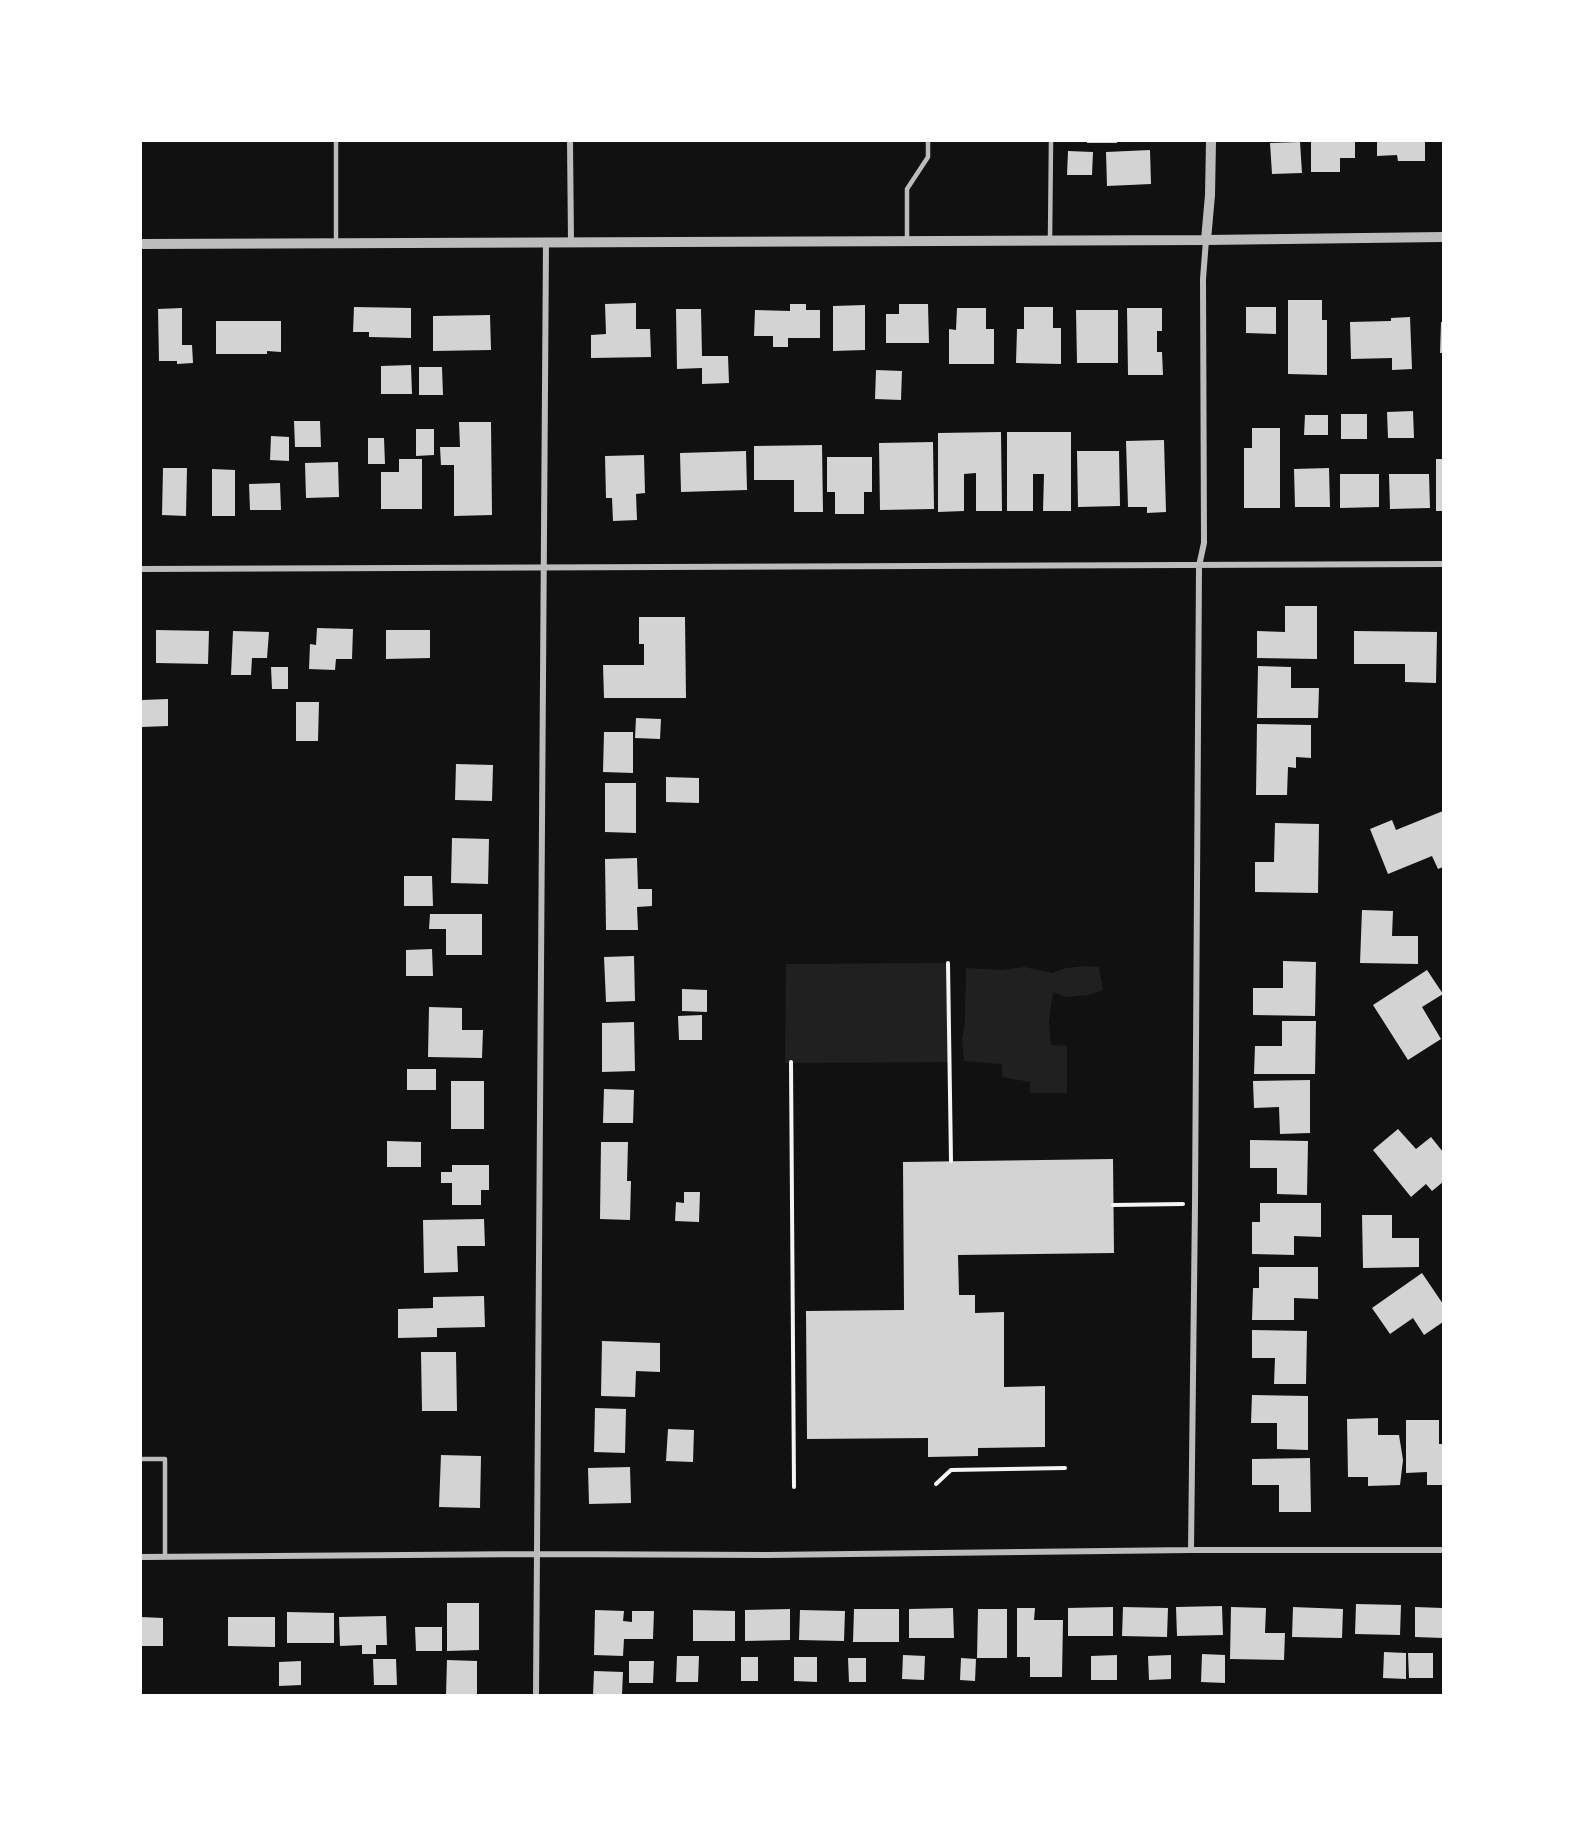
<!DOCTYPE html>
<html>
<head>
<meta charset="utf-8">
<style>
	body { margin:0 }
	#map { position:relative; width:1584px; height:1836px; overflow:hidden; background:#111; font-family:Overpass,sans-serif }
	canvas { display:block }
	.frame { position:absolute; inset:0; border:142px solid #fff; pointer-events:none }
</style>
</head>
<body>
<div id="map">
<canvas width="1584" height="1836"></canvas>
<div class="frame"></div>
</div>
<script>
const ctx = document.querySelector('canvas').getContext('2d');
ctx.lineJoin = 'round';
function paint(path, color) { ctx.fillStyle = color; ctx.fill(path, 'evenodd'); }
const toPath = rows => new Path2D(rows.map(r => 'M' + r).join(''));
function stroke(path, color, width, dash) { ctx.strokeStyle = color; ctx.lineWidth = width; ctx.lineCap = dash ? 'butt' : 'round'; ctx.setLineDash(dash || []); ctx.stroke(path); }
const green = toPath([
	[948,963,950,1062,785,1063,786,964],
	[1087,966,1099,967,1103,990,1088,995,1066,997,1053,992,1049,1022,1051,1045,1067,1046,1067,1093,1030,1093,1030,1082,1002,1077,1002,1064,964,1061,962,1040,965,1020,966,968,1002,970,1024,967,1052,973,1066,968]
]);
const building = toPath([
	[1087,141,1117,141,1117,143,1087,143],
	[1311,141,1355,141,1355,158,1340,158,1340,172,1311,172],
	[1377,141,1425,141,1425,161,1398,161,1397,155,1377,156],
	[1300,142,1302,173,1272,174,1270,143],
	[1150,150,1151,184,1107,186,1106,152],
	[1068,151,1093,152,1092,175,1067,175],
	[1288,300,1322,300,1322,320,1327,320,1327,375,1288,374],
	[636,303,636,329,650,329,651,357,591,358,591,335,606,334,605,304],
	[790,304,806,304,806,310,820,310,820,338,788,338,788,347,773,347,773,336,754,336,755,310,790,311],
	[899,304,928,304,929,343,886,343,886,314,899,314],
	[865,305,865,350,833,351,833,306],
	[354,307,411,308,411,338,369,337,369,332,353,332],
	[1024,307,1053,307,1053,328,1061,328,1061,364,1016,363,1017,329,1024,329],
	[1246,307,1276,307,1276,334,1246,333],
	[182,308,182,345,192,345,193,363,177,364,177,361,159,361,158,309],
	[957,308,986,308,986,329,994,329,994,364,949,364,949,329,956,330],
	[1127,308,1162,308,1162,331,1157,331,1157,352,1162,352,1163,375,1128,375],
	[676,309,701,309,702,356,728,356,729,383,702,384,702,368,677,369],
	[1076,310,1118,310,1118,363,1077,363],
	[490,315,491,350,433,351,433,316],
	[1410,317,1412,369,1392,370,1392,358,1351,359,1350,322,1391,321,1391,318],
	[216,321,281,321,281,352,267,351,267,354,216,354],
	[1441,322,1443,322,1443,353,1440,353],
	[411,365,412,394,381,394,381,366],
	[419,367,442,367,443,395,419,395],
	[876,370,902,371,901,400,875,399],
	[1413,411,1414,438,1388,438,1387,412],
	[1341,414,1367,414,1367,439,1341,439],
	[1305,415,1328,415,1328,435,1304,435],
	[294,421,320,421,321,447,295,447],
	[459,422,491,422,492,515,454,516,454,465,441,465,440,447,460,447],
	[1252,428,1280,428,1280,508,1244,508,1244,448,1252,448],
	[416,429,434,429,434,455,416,456],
	[1001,432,1002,511,976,511,976,473,964,474,964,511,938,512,938,433],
	[1007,432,1071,432,1071,511,1043,511,1044,474,1033,474,1033,511,1007,511],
	[271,436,289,437,289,461,270,460],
	[368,438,384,438,385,464,368,464],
	[1164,440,1166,512,1147,513,1147,507,1128,507,1126,441],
	[933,442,934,509,880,510,879,443],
	[822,445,823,512,794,512,794,480,754,480,754,446],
	[746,451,747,490,681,492,680,453],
	[1077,451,1119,451,1120,506,1078,507],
	[644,455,645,493,636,494,637,520,613,521,612,498,606,498,605,456],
	[827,457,872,457,872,492,864,492,864,514,835,514,835,492,827,492],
	[399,459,422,459,422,509,381,509,381,472,399,472],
	[1436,459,1443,459,1443,511,1436,511],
	[338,462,339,497,306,498,305,463],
	[163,468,187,468,186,516,162,515],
	[1329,468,1330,507,1295,507,1294,469],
	[212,469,235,470,235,516,212,516],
	[1340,474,1379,474,1379,507,1340,508],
	[1389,474,1429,474,1430,508,1390,509],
	[280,483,281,510,250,510,249,484],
	[1285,606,1317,606,1317,659,1257,658,1257,631,1285,632],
	[639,617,685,617,686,698,604,698,603,665,644,665,644,644,639,644],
	[317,628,353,629,352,659,336,659,335,670,309,669,310,644,316,645],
	[156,630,209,631,208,664,156,663],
	[386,630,430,630,430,658,386,659],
	[233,631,269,632,267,658,252,658,251,675,231,675],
	[1354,631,1437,632,1436,683,1405,682,1405,664,1354,664],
	[1258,666,1291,667,1291,688,1319,688,1318,718,1257,718],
	[271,667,288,667,288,689,272,689],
	[168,699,168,726,142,727,142,700],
	[296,702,319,702,318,741,296,741],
	[636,718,661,719,660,739,635,738],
	[1257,724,1311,725,1311,758,1296,757,1296,768,1288,767,1287,795,1256,795],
	[604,732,633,732,633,773,603,772],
	[456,764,493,765,492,801,455,800],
	[666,777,699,778,699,803,666,802],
	[605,783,636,783,636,833,605,832],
	[1443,811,1443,867,1438,869,1432,856,1388,874,1370,829,1392,820,1396,830],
	[1275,823,1319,824,1318,893,1255,892,1255,862,1274,862],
	[452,838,489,839,488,884,451,883],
	[637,858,638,889,652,889,652,906,637,907,638,930,606,930,605,859],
	[404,876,432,876,433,906,404,906],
	[1362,910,1393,911,1392,936,1418,936,1418,964,1360,963],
	[430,914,482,914,482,955,446,955,446,929,429,929],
	[432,949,433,976,406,976,406,950],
	[634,956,635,1001,606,1002,604,957],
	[1283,961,1316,962,1315,1016,1253,1015,1253,988,1283,988],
	[1427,970,1443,994,1422,1007,1441,1039,1408,1060,1373,1005],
	[682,989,707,990,707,1012,682,1011],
	[429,1007,462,1008,462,1030,483,1030,482,1058,428,1057],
	[702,1015,702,1040,679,1040,678,1016],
	[1282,1021,1316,1021,1315,1074,1254,1074,1255,1046,1282,1046],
	[634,1022,635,1071,602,1072,602,1023],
	[407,1069,436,1069,436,1090,407,1090],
	[1310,1080,1310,1133,1280,1134,1279,1107,1254,1108,1253,1081],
	[451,1081,484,1081,484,1129,451,1129],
	[604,1089,634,1090,633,1123,603,1123],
	[1398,1129,1416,1149,1431,1137,1443,1152,1443,1182,1432,1191,1426,1184,1411,1197,1373,1150],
	[1250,1140,1308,1141,1307,1195,1277,1194,1277,1168,1250,1168],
	[387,1141,421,1142,421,1167,387,1167],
	[601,1142,628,1142,627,1181,631,1181,630,1220,600,1219],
	[1113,1159,1114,1253,958,1255,959,1295,975,1295,975,1313,1004,1312,1004,1387,1045,1386,1045,1447,978,1448,978,1456,928,1457,928,1438,807,1439,806,1311,904,1310,903,1162],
	[452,1165,489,1165,489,1190,481,1190,481,1205,452,1205,452,1183,441,1183,441,1172,452,1172],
	[684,1192,700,1192,699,1222,675,1221,676,1202,684,1203],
	[1260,1203,1321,1203,1321,1237,1294,1236,1294,1255,1252,1254,1252,1222,1260,1222],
	[1362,1215,1392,1215,1392,1238,1419,1238,1419,1267,1363,1268],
	[484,1219,485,1246,457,1246,458,1272,424,1273,423,1220],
	[1259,1267,1318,1267,1318,1299,1294,1298,1294,1320,1252,1320,1253,1288,1259,1288],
	[1422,1273,1443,1304,1443,1322,1424,1335,1413,1318,1390,1334,1372,1308],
	[484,1296,485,1327,437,1328,437,1337,398,1338,398,1309,433,1308,433,1297],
	[1252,1330,1307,1331,1306,1384,1274,1384,1275,1358,1252,1358],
	[602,1341,660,1343,660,1372,636,1371,635,1397,601,1396],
	[421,1352,456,1352,457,1411,422,1411],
	[1252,1395,1308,1396,1308,1450,1277,1449,1277,1423,1251,1423],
	[595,1408,626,1409,625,1453,594,1452],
	[1378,1418,1378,1435,1399,1435,1403,1460,1400,1485,1368,1486,1368,1477,1348,1477,1347,1419],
	[1406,1420,1439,1420,1439,1444,1443,1444,1443,1485,1427,1485,1427,1472,1406,1473],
	[668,1429,694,1430,693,1462,666,1461],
	[441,1455,481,1456,480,1508,439,1507],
	[1310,1458,1311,1512,1279,1512,1279,1485,1252,1485,1252,1459],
	[630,1467,631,1503,589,1504,588,1468],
	[447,1603,479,1603,479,1650,447,1651],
	[1356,1604,1401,1605,1400,1635,1355,1634],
	[1222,1606,1223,1635,1177,1636,1176,1607],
	[1113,1607,1113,1636,1068,1636,1068,1608],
	[1123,1607,1168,1608,1167,1637,1122,1636],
	[1231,1607,1266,1608,1265,1633,1285,1633,1284,1660,1230,1659],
	[1293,1607,1343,1609,1342,1638,1292,1637],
	[1415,1607,1443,1608,1443,1638,1415,1637],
	[953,1608,954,1638,909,1638,909,1609],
	[1017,1608,1035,1608,1034,1620,1063,1620,1062,1677,1030,1677,1030,1657,1017,1657],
	[790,1609,790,1640,745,1641,745,1610],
	[854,1609,899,1609,899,1642,853,1642],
	[978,1609,1007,1609,1007,1658,977,1658],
	[595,1610,624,1611,623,1621,632,1622,632,1611,654,1611,653,1639,624,1639,623,1656,594,1655],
	[693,1610,735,1611,735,1641,693,1641],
	[800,1610,845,1611,844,1641,799,1640],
	[287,1612,334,1613,334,1643,287,1643],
	[386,1616,387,1645,376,1645,376,1654,362,1654,362,1645,340,1646,339,1617],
	[141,1617,163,1618,163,1646,141,1646],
	[228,1617,275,1617,275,1647,228,1646],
	[415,1627,442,1627,442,1651,416,1651],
	[1384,1652,1406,1653,1406,1679,1383,1678],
	[1408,1653,1433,1653,1433,1678,1409,1678],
	[1202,1654,1225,1655,1225,1683,1201,1682],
	[903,1655,925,1656,924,1680,902,1679],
	[1117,1655,1117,1680,1091,1680,1091,1656],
	[1171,1655,1171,1679,1149,1680,1148,1656],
	[677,1656,699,1656,698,1682,676,1682],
	[741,1657,758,1657,758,1681,741,1681],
	[794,1657,817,1657,817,1682,794,1681],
	[848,1658,866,1658,866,1682,849,1682],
	[961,1658,976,1659,975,1681,960,1680],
	[373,1659,396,1659,397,1685,374,1685],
	[447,1660,477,1661,477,1695,446,1695],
	[301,1661,301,1685,279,1686,279,1662],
	[629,1661,654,1661,653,1683,629,1683],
	[594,1671,623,1672,622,1695,593,1695]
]);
const path = toPath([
	[948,963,951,1161],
	[791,1062,794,1487],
	[1113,1205,1183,1204],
	[936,1484,951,1470,1065,1468]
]);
const service = toPath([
	[336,141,336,243],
	[1050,240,1051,141],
	[907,241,907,189,928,157,928,141],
	[141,1459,165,1459,165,1557]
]);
const minor = toPath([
	[570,141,571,242],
	[141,569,1443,564],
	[1191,1550,1195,1204,1199,566,1204,543,1203,279,1206,240],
	[141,1557,537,1554,767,1555,1191,1550,1443,1550],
	[536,1695,546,242]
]);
const tertiary = toPath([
	[1206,240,1210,195,1211,141],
	[141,244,1206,240,1443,237]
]);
paint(green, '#202020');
paint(building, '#d3d3d3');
stroke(path, '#f5f5f5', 4);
stroke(service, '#bcbcbc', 4.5);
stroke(minor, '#bcbcbc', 6);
stroke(tertiary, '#bcbcbc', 10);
</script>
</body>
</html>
